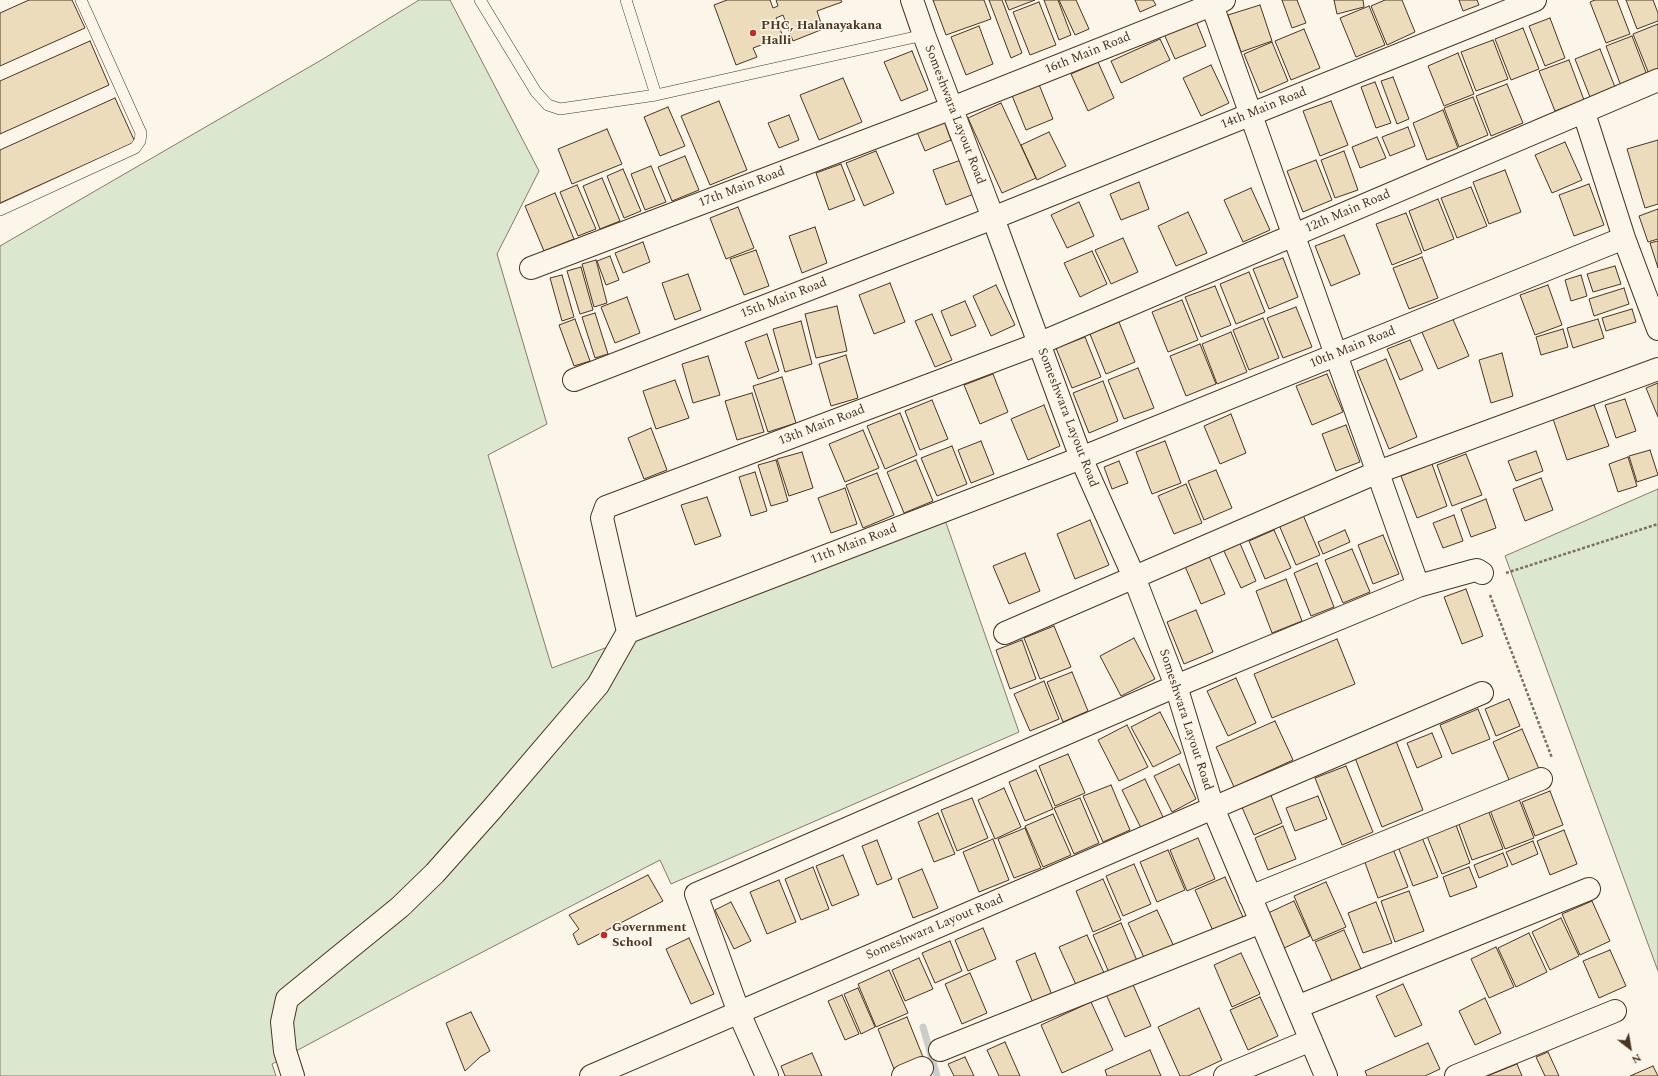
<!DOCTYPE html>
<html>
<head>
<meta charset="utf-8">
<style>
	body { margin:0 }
	#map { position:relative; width:1658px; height:1076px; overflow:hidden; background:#fbf6e9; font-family:Spectral,serif }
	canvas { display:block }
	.north { position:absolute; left:1610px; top:1028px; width:40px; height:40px; -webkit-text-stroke:3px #fbf6e9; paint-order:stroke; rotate:149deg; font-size:11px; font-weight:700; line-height:16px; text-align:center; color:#4a3520 }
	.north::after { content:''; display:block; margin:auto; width:14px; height:18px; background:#4a3520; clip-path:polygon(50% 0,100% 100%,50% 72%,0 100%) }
</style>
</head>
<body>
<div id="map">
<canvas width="1658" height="1076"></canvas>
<div class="north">N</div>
</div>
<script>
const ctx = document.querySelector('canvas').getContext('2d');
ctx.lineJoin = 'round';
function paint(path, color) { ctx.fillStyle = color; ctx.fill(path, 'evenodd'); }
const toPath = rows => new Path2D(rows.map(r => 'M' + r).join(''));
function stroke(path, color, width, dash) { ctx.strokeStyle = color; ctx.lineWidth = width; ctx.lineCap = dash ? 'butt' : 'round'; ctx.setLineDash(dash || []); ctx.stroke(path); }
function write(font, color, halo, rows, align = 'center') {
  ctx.font = font + ' Spectral,serif'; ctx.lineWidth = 3; ctx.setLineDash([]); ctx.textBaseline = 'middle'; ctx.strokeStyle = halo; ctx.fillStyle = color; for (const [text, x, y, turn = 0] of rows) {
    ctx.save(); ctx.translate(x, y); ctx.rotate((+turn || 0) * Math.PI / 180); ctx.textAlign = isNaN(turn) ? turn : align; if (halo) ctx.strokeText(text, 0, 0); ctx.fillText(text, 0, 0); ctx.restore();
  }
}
const green = toPath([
	[419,0,450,0,539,171,497,254,547,424,488,455,552,668,945,520,1019,732,671,884,660,860,415,987,272,1064,276,1076,0,1076,0,246,323,59,419,0],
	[1658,489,1658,971,1505,556,1658,489]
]);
const stream = toPath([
	[923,1027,937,1076]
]);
const building = toPath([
	[29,0,72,0,85,28,0,66,0,13,29,0],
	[727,0,770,0,773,8,778,6,776,0,841,0,842,2,817,11,823,29,793,41,783,15,776,18,783,37,753,48,757,57,736,65,714,5,727,0],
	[933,0,984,0,991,19,946,35,933,0],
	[989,0,1002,0,1022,53,1011,58,989,0],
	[1005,0,1035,0,1009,10,1005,0],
	[1044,0,1058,0,1071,35,1059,40,1044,0],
	[1059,0,1076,0,1089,29,1075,35,1059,0],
	[1135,0,1153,0,1156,5,1140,12,1135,0],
	[1282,0,1297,0,1306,23,1292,28,1282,0],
	[1334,0,1363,0,1364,7,1337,14,1334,0],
	[1385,0,1402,0,1415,32,1387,45,1371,6,1385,0],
	[1459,0,1477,0,1479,5,1463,11,1459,0],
	[1595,0,1617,0,1630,34,1606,43,1590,2,1595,0],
	[1626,0,1653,0,1658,13,1658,21,1637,29,1626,0],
	[1039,2,1056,45,1030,55,1013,12,1039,2],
	[1260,5,1272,41,1241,52,1228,15,1260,5],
	[1369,6,1385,45,1356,57,1340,18,1369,6],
	[1550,18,1565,58,1545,66,1529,26,1550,18],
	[1196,21,1206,46,1175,59,1164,34,1196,21],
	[1658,24,1658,71,1649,74,1633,34,1658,24],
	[979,26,993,64,966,75,951,37,979,26],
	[1523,28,1539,69,1511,80,1495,39,1523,28],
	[1304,29,1320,68,1291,80,1275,41,1304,29],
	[1632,36,1647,75,1621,86,1606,46,1632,36],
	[1160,39,1170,60,1121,83,1111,61,1160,39],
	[1493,40,1508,79,1476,91,1461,52,1493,40],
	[90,41,109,85,0,134,0,81,90,41],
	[1272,42,1288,81,1260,93,1244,54,1272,42],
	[1600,49,1615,87,1590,97,1575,59,1600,49],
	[912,51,928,90,901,101,884,62,912,51],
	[1458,53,1474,94,1444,106,1428,66,1458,53],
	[1569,60,1584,100,1555,111,1539,71,1569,60],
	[1098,62,1114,98,1088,111,1071,74,1098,62],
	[1211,65,1229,103,1201,116,1183,78,1211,65],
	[1393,77,1409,119,1397,124,1381,81,1393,77],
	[843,78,862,122,819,140,800,95,843,78],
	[1038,82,1053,119,1026,130,1011,93,1038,82],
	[1375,82,1391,123,1376,128,1361,87,1375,82],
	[1507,84,1523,123,1491,136,1476,96,1507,84],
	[1473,97,1488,135,1459,147,1444,108,1473,97],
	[115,98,135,142,0,203,0,150,115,98],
	[719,101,747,170,710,185,681,116,719,101],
	[1331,101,1348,145,1320,156,1303,111,1331,101],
	[1001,103,1036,178,1002,193,968,118,1001,103],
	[668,107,685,146,660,156,644,117,668,107],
	[1443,110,1458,148,1427,160,1413,123,1443,110],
	[789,115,799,140,779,148,768,123,789,115],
	[944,121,951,140,925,151,917,132,944,121],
	[1408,127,1415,146,1390,156,1382,137,1408,127],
	[607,129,622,164,572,184,558,149,607,129],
	[1049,132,1066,166,1037,180,1021,145,1049,132],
	[1377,137,1386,158,1360,168,1352,147,1377,137],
	[1658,140,1658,204,1645,208,1627,149,1658,140],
	[1565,142,1582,180,1552,193,1535,155,1565,142],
	[876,151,894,193,864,206,846,163,876,151],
	[1344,151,1358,190,1335,198,1321,160,1344,151],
	[685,156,699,190,672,201,658,167,685,156],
	[961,160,974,194,946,205,933,170,961,160],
	[1316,160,1332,200,1303,212,1287,171,1316,160],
	[841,164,855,200,829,210,816,173,841,164],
	[651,166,666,202,645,210,631,174,651,166],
	[623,169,641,211,624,218,607,176,623,169],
	[1505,170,1521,212,1489,224,1473,182,1505,170],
	[602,178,620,221,600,229,583,186,602,178],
	[1139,182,1149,209,1121,220,1110,194,1139,182],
	[1589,184,1604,225,1574,236,1559,195,1589,184],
	[577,185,596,229,578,236,560,192,577,185],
	[1471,187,1487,226,1457,238,1441,198,1471,187],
	[1251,188,1270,230,1243,242,1224,200,1251,188],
	[555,193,574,239,544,251,525,206,555,193],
	[1438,199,1454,239,1424,251,1409,211,1438,199],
	[1079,202,1094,236,1067,248,1051,215,1079,202],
	[738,207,754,248,726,259,710,218,738,207],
	[1658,209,1658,239,1648,242,1639,216,1658,209],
	[1188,212,1207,253,1176,266,1158,226,1188,212],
	[1406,213,1422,253,1392,265,1376,224,1406,213],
	[815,227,827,263,802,273,789,236,815,227],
	[1344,235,1360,274,1331,286,1315,246,1344,235],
	[1123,238,1138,272,1111,284,1095,250,1123,238],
	[1658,241,1658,268,1650,243,1658,241],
	[643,242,650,262,623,273,615,253,643,242],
	[756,250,769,286,744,295,730,259,756,250],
	[1092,251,1107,284,1080,297,1064,263,1092,251],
	[610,256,619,280,606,285,597,261,610,256],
	[1422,257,1438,298,1409,309,1393,268,1422,257],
	[1283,258,1298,297,1269,309,1253,269,1283,258],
	[596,260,607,303,594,307,582,264,596,260],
	[1615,266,1621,284,1593,292,1587,274,1615,266],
	[581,267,593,310,580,314,567,271,581,267],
	[1249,272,1265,312,1236,324,1220,284,1249,272],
	[688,274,701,310,675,320,662,283,688,274],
	[562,275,574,317,562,321,550,278,562,275],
	[1581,275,1587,296,1571,301,1565,280,1581,275],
	[890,283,905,322,874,334,859,295,890,283],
	[996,285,1015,325,991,336,973,296,996,285],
	[1548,285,1562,325,1535,335,1520,295,1548,285],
	[1215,286,1231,325,1201,337,1185,297,1215,286],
	[1624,288,1629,304,1594,316,1589,299,1624,288],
	[627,297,640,333,615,343,601,307,627,297],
	[1182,300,1198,340,1168,352,1152,312,1182,300],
	[965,301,976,326,951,336,941,311,965,301],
	[837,306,847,351,816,358,805,314,837,306],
	[1296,307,1312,347,1283,358,1267,318,1296,307],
	[1632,309,1636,322,1606,331,1602,318,1632,309],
	[595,313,608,354,595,358,582,317,595,313],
	[932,314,952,360,935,367,915,321,932,314],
	[1452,317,1469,356,1438,369,1421,330,1452,317],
	[1263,318,1279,358,1249,370,1233,330,1263,318],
	[575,319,590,361,574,366,559,325,575,319],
	[1598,319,1604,338,1573,348,1567,328,1598,319],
	[801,321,812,364,785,372,773,329,801,321],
	[1119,322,1135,362,1106,374,1090,334,1119,322],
	[1563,329,1568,347,1541,355,1536,337,1563,329],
	[1231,332,1247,372,1217,384,1202,344,1231,332],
	[767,334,779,371,758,379,745,342,767,334],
	[1085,337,1101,377,1072,388,1056,348,1085,337],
	[1410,340,1423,370,1400,380,1387,349,1410,340],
	[1200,344,1216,384,1186,396,1170,356,1200,344],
	[1502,353,1513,396,1491,403,1479,360,1502,353],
	[846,355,858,398,831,406,819,364,846,355],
	[708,356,720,395,693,403,682,364,708,356],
	[1386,359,1417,437,1389,449,1357,371,1386,359],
	[1138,368,1154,408,1124,419,1108,380,1138,368],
	[993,374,1008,412,980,424,964,385,993,374],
	[1327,374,1343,412,1312,425,1296,386,1327,374],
	[782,377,796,423,768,432,753,386,782,377],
	[675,380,689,418,656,429,643,391,675,380],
	[1103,381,1118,421,1089,433,1073,393,1103,381],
	[1658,383,1658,417,1646,388,1658,383],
	[752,393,764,432,737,440,725,401,752,393],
	[1625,399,1636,431,1616,438,1605,405,1625,399],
	[932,400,948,439,920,450,905,411,932,400],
	[1044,405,1060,446,1028,460,1011,419,1044,405],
	[1594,405,1609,446,1567,460,1553,419,1594,405],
	[900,413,917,455,885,469,867,426,900,413],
	[1231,414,1246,453,1220,464,1204,426,1231,414],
	[1346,425,1360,462,1336,471,1322,434,1346,425],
	[651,428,667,470,644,479,628,438,651,428],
	[863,430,879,468,845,482,829,444,863,430],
	[981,441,994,474,971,483,958,450,981,441],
	[1165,441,1181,483,1152,494,1136,452,1165,441],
	[952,446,967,484,937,496,921,458,952,446],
	[1650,450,1658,475,1637,482,1629,456,1650,450],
	[1536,451,1543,471,1516,481,1508,461,1536,451],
	[802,452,813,488,789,496,777,459,802,452],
	[1466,454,1482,495,1452,506,1437,465,1466,454],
	[1628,457,1637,486,1618,492,1609,464,1628,457],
	[776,460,788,501,771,506,758,465,776,460],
	[916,460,933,501,904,513,887,472,916,460],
	[1119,461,1128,483,1112,489,1104,467,1119,461],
	[1432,464,1447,506,1417,518,1401,476,1432,464],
	[1216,470,1232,508,1204,520,1188,481,1216,470],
	[755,472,767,511,751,516,739,477,755,472],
	[877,473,894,515,863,528,846,485,877,473],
	[1541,478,1553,510,1525,521,1513,489,1541,478],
	[1186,484,1202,523,1174,534,1158,496,1186,484],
	[845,488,857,524,831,533,818,498,845,488],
	[707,497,721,536,695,545,681,505,707,497],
	[1486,499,1496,528,1471,537,1461,509,1486,499],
	[1303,515,1320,555,1296,565,1279,525,1303,515],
	[1454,515,1463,541,1443,548,1433,523,1454,515],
	[1090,520,1109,565,1075,579,1057,534,1090,520],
	[1274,530,1291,568,1265,579,1249,541,1274,530],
	[1345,530,1350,542,1323,554,1318,542,1345,530],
	[1383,535,1399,574,1373,584,1358,545,1383,535],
	[1239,541,1256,581,1241,588,1223,549,1239,541],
	[1352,549,1370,592,1343,603,1325,560,1352,549],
	[1025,553,1040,591,1009,604,993,566,1025,553],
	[1208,554,1225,594,1201,604,1184,564,1208,554],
	[1317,563,1334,607,1311,616,1294,573,1317,563],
	[1286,579,1302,621,1272,633,1256,591,1286,579],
	[1466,589,1483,636,1462,644,1444,597,1466,589],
	[1196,610,1213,652,1184,664,1167,622,1196,610],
	[1054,626,1071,667,1040,679,1024,638,1054,626],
	[1134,638,1155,679,1121,696,1100,656,1134,638],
	[1337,639,1355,684,1272,718,1254,674,1337,639],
	[1022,640,1036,679,1010,689,996,650,1022,640],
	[1072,672,1088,711,1063,722,1047,682,1072,672],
	[1236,678,1256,723,1228,736,1207,691,1236,678],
	[1044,681,1059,719,1030,731,1014,694,1044,681],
	[1509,699,1520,726,1496,736,1485,709,1509,699],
	[1478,709,1490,739,1452,754,1440,725,1478,709],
	[1160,712,1181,753,1153,767,1131,727,1160,712],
	[1275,721,1293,760,1234,787,1216,747,1275,721],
	[1127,725,1148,767,1119,781,1098,740,1127,725],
	[1522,729,1539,769,1510,782,1493,742,1522,729],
	[1432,733,1442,757,1417,768,1407,743,1432,733],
	[1396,741,1423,810,1382,827,1355,758,1396,741],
	[1068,754,1085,793,1055,806,1039,766,1068,754],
	[1179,764,1196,799,1172,812,1154,776,1179,764],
	[1346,766,1373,832,1342,845,1315,778,1346,766],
	[1036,770,1053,809,1025,821,1009,782,1036,770],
	[1145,779,1163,817,1141,828,1122,790,1145,779],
	[1111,785,1130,830,1103,842,1083,796,1111,785],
	[1004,788,1021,827,995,839,978,800,1004,788],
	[1550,791,1563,825,1535,836,1522,802,1550,791],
	[1270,793,1282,823,1254,835,1241,805,1270,793],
	[1318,796,1327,819,1295,831,1286,808,1318,796],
	[972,798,988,838,957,851,941,810,972,798],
	[1080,798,1099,843,1074,854,1054,808,1080,798],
	[1519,799,1534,838,1505,849,1490,810,1519,799],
	[1488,810,1503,849,1472,860,1458,822,1488,810],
	[938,813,955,854,934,862,918,822,938,813],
	[1053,814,1071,855,1043,867,1025,826,1053,814],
	[1456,825,1470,863,1442,874,1427,836,1456,825],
	[1283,826,1296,859,1268,870,1255,838,1283,826],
	[1025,828,1041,868,1014,878,998,839,1025,828],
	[1564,830,1577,864,1550,875,1537,841,1564,830],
	[1421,835,1438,877,1413,886,1397,844,1421,835],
	[1198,838,1215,879,1187,891,1170,850,1198,838],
	[993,839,1009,880,979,892,963,852,993,839],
	[877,840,892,879,877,885,862,846,877,840],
	[1533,841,1538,854,1512,865,1506,852,1533,841],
	[1393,849,1408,887,1378,898,1364,860,1393,849],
	[1168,850,1185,890,1157,902,1140,862,1168,850],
	[1503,853,1508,866,1479,878,1474,865,1503,853],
	[843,855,859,895,832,906,816,866,843,855],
	[1134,864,1151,904,1123,916,1106,876,1134,864],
	[813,867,829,909,801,920,785,879,813,867],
	[1469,867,1477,887,1450,897,1443,877,1469,867],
	[922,869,938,908,913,918,898,879,922,869],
	[648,875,663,901,578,945,573,934,579,929,569,915,648,875],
	[1225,877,1243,917,1213,931,1195,890,1225,877],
	[1103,879,1121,920,1093,932,1076,891,1103,879],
	[779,880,796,922,767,934,750,892,779,880],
	[1326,882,1346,927,1313,941,1294,896,1326,882],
	[1409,891,1424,931,1395,942,1381,901,1409,891],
	[1294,901,1310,936,1282,949,1266,914,1294,901],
	[1592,901,1610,941,1580,955,1562,914,1592,901],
	[731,902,751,941,734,949,715,910,731,902],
	[1376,902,1392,943,1363,953,1348,913,1376,902],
	[1157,910,1176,951,1147,964,1128,923,1157,910],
	[1561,918,1579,956,1550,970,1532,932,1561,918],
	[1121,923,1138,963,1110,975,1093,935,1121,923],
	[983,928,996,959,968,971,955,940,983,928],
	[1344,930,1361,969,1332,981,1315,942,1344,930],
	[1529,933,1547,972,1516,987,1498,948,1529,933],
	[1087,935,1105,975,1077,987,1059,947,1087,935],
	[689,938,714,994,691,1004,666,949,689,938],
	[950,941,962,971,935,983,922,953,950,941],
	[1496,947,1514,987,1489,998,1471,959,1496,947],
	[1610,950,1626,986,1599,998,1583,961,1610,950],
	[1035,953,1052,995,1033,1003,1016,961,1035,953],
	[1241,953,1260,994,1232,1007,1214,965,1241,953],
	[919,958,933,989,905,1001,892,970,919,958],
	[889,970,908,1013,876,1027,858,984,889,970],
	[970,973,987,1013,962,1024,945,984,970,973],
	[1131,980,1151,1026,1125,1037,1105,992,1131,980],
	[1403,984,1422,1025,1395,1037,1376,996,1403,984],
	[858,988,875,1027,861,1034,844,994,858,988],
	[842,995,859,1034,845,1040,828,1001,842,995],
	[1260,997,1278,1036,1248,1050,1230,1010,1260,997],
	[1485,998,1501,1033,1475,1045,1459,1011,1485,998],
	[1091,1002,1113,1050,1062,1073,1041,1025,1091,1002],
	[1199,1008,1222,1060,1188,1076,1180,1076,1158,1027,1199,1008],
	[471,1012,490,1051,480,1057,465,1071,446,1023,471,1012],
	[907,1017,923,1057,894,1069,878,1029,907,1017],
	[1005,1042,1020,1076,999,1076,987,1050,1005,1042],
	[1428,1043,1440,1069,1425,1076,1367,1076,1365,1071,1428,1043],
	[1150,1050,1161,1076,1107,1076,1105,1070,1150,1050],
	[1548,1052,1559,1076,1545,1076,1536,1057,1548,1052],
	[812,1053,822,1076,785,1076,781,1066,812,1053],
	[965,1057,974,1076,954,1076,948,1064,965,1057],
	[1517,1064,1522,1076,1487,1076,1517,1064],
	[1653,1066,1658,1076,1630,1076,1653,1066]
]);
const path = toPath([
	[1506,573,1658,524],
	[1490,595,1552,758]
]);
const lane = toPath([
	[480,0,536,92,548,105,560,109,656,95,924,35],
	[626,0,656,95],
	[0,210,135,148,140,141,141,133,81,0]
]);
const street = toPath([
	[1212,5,1418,586],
	[1584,113,1624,238,1658,329],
	[531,268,952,108,1224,0],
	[574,380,993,218,924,35,912,0],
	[628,632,1081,458,1624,238],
	[1005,633,1378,472,1658,369],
	[1250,897,1541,779],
	[1297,1007,1589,889],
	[940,1050,1261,922],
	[293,1076,285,1051,282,1022,287,999,400,907,435,873,492,809,598,685,628,632,602,518,606,507,1038,344,1658,80],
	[767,1076,739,1013,696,894,1176,686,1418,586,1472,571,1477,570,1482,573],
	[903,1076,922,1068],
	[1225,1076,1311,1040],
	[1326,1076,1213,808,1482,693],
	[1456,1076,1615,1011]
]);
const secondary = toPath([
	[591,1076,1213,808,1176,686,1134,577,1081,458,993,218,1535,0]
]);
const markers = [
	[753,33,4,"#c62828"],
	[604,935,4,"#c62828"]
];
const poiNames = [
	["PHC, Halanayakana",761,26],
	["Halli",761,41],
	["Government",612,928],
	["School",612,943]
];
const streetNames = [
	["16th Main Road",1088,54,-22],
	["14th Main Road",1264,109,-22],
	["Someshwara Layout Road",954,115,69],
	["17th Main Road",742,188,-21],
	["12th Main Road",1348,212,-23],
	["15th Main Road",784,299,-21],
	["10th Main Road",1353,348,-22],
	["Someshwara Layout Road",1067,418,69],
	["13th Main Road",822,426,-21],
	["11th Main Road",854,545,-21],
	["Someshwara Layout Road",1185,720,72],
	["Someshwara Layout Road",935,928,-23]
];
paint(green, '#dce7d0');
stroke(green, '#887966', 1);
stroke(stream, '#c9cecd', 7);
paint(building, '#ecdcbc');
stroke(building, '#4a3520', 1);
stroke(lane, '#4a3520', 12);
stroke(street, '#4a3520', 24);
stroke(secondary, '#4a3520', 24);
stroke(path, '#7f6f5c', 2.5, [3, 2]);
stroke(lane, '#fbf6e9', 11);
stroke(street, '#fbf6e9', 22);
stroke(secondary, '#fbf6e9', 22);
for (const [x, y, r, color] of markers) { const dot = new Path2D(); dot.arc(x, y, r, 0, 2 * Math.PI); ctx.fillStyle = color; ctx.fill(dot); stroke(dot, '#fbf6e9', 1.5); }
write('bold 13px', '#4a3520', '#fbf6e9', poiNames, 'left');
write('13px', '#4a3520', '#fbf6e9', streetNames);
</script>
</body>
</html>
